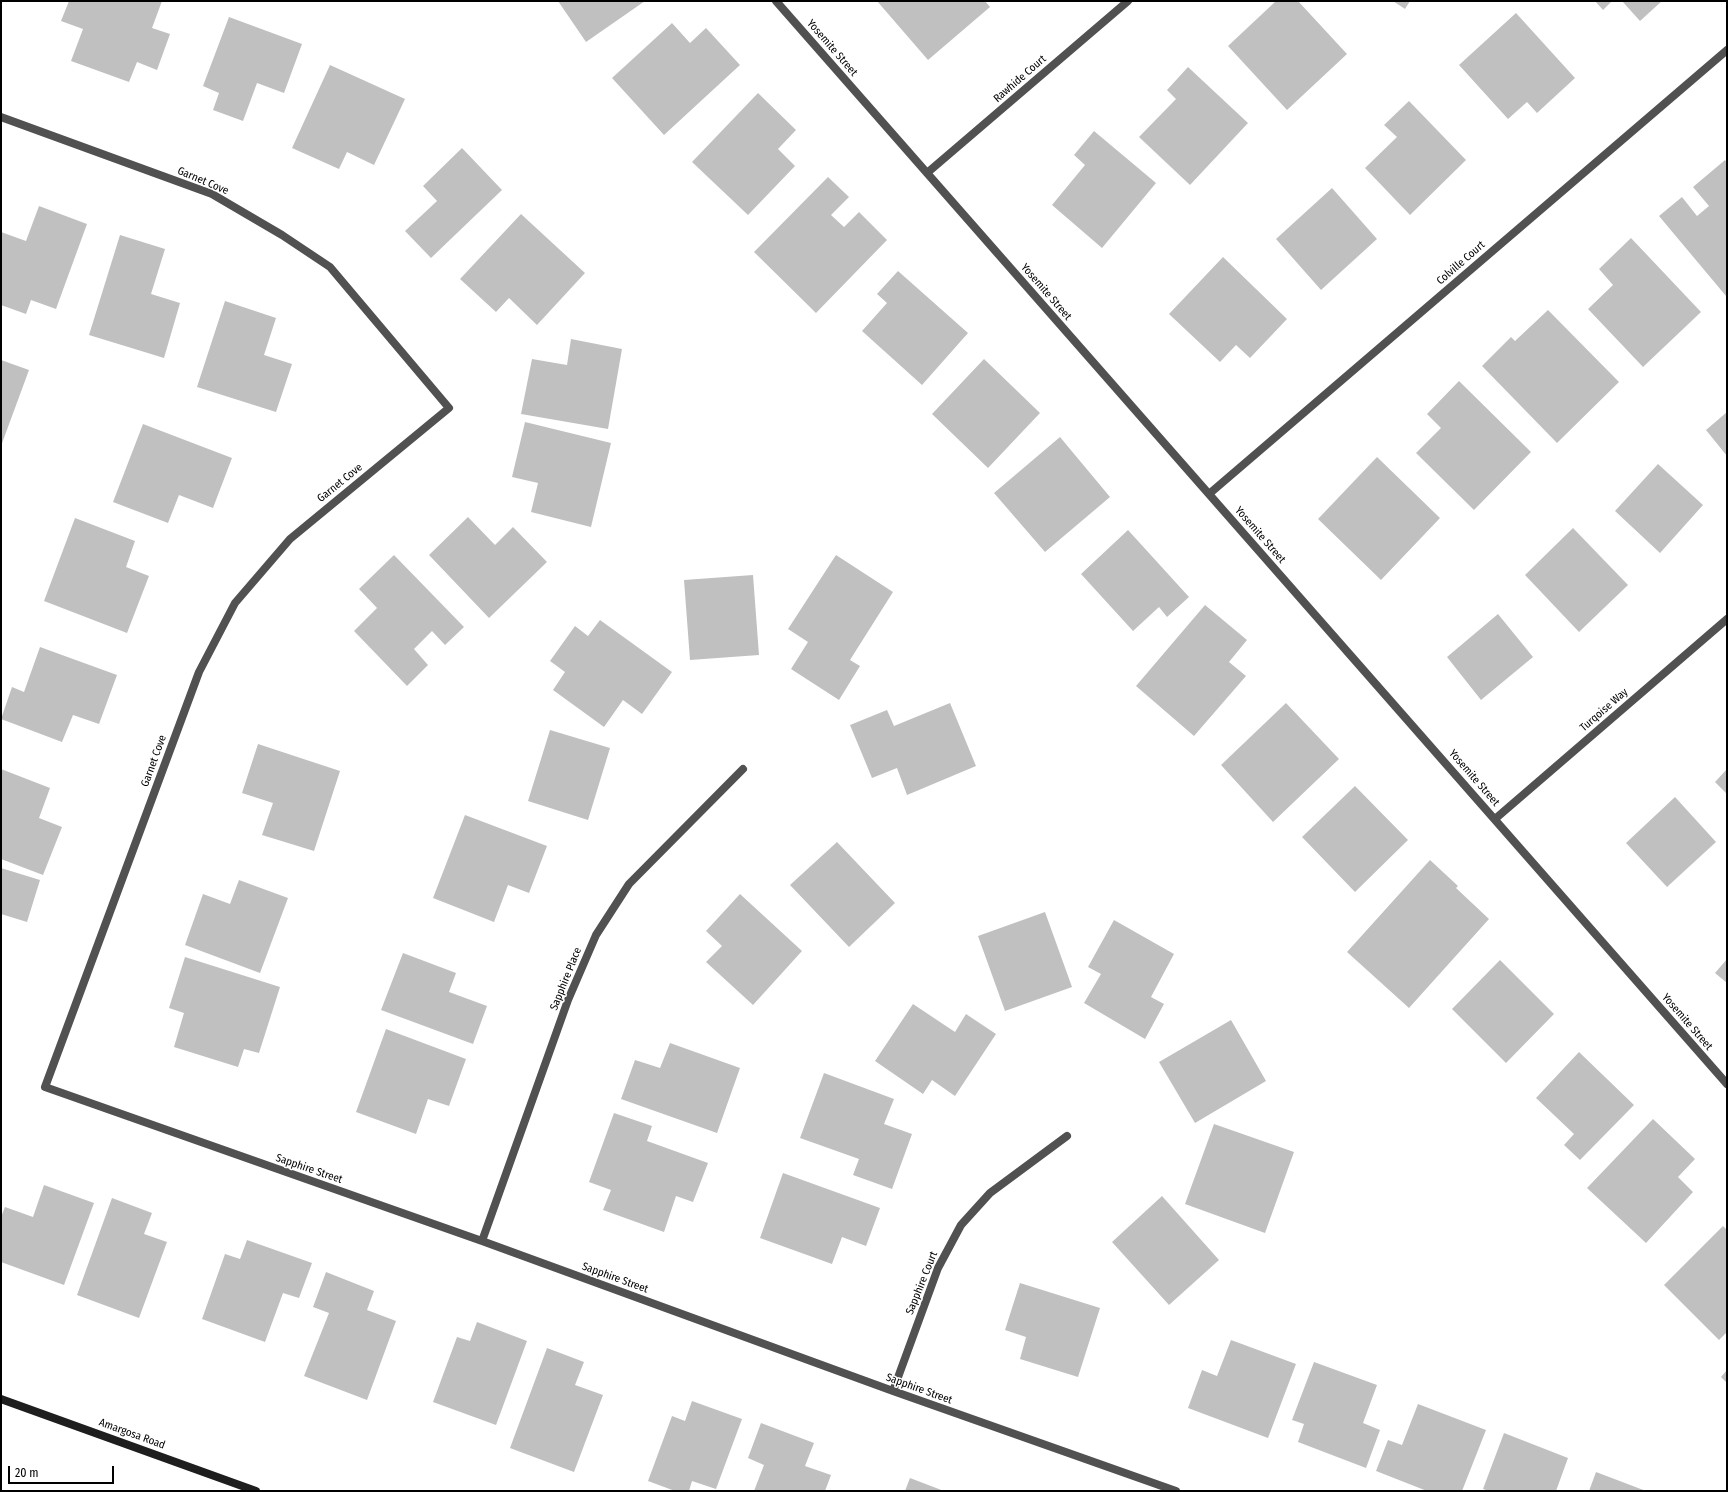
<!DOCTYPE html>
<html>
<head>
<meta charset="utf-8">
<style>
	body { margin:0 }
	#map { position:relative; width:1728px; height:1492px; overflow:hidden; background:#fff; font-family:"Fira Sans Condensed",sans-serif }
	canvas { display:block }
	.frame { position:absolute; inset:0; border:2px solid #000; pointer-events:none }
	.scale { position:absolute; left:8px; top:1466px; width:106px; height:18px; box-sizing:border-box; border:2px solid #000; border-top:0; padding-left:5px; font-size:12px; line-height:14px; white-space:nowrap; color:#000; -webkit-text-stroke:3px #fff; paint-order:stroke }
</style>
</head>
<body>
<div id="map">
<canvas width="1728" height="1492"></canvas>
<div class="frame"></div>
<div class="scale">20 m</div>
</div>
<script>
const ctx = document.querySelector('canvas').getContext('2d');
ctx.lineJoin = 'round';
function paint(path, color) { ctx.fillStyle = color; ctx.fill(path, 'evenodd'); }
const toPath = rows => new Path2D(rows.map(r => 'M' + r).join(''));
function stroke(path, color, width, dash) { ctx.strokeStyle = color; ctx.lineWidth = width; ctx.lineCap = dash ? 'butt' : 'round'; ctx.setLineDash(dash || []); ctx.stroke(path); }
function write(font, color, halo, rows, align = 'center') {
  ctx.font = font + ' "Fira Sans Condensed",sans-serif'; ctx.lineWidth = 3; ctx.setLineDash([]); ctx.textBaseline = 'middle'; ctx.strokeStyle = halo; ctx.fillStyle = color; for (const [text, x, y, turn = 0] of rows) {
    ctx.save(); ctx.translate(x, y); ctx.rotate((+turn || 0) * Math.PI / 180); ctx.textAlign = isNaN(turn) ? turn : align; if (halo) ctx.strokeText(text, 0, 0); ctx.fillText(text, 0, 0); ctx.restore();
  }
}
const building = toPath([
	[69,1,162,1,152,28,170,34,157,70,137,62,129,82,71,61,83,29,61,21],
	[558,1,645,1,586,42],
	[877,1,985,1,990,7,928,60],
	[1276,1,1298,1,1347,54,1287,110,1228,46],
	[1393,1,1410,1,1405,9],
	[1595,1,1612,1,1603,10],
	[1622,1,1662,1,1640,21],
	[1516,13,1575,78,1537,113,1527,102,1508,119,1459,65],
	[229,17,302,44,284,93,257,83,243,121,213,110,219,93,203,86],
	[672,23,690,43,706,28,740,65,664,135,612,78],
	[330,65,405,99,374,165,347,152,339,169,292,148],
	[1188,67,1248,123,1190,185,1139,137,1176,99,1167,90],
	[758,93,796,130,778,149,795,166,748,215,692,162],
	[1409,101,1466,160,1410,215,1365,168,1397,137,1384,125],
	[1094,131,1156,183,1102,248,1052,205,1085,165,1074,155],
	[462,148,502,190,431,258,405,231,437,201,423,186],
	[1725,160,1727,163,1727,295,1726,296,1659,216,1682,197,1697,216,1709,206,1693,187],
	[828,177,849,197,831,215,844,227,859,212,887,240,816,313,754,252],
	[1332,188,1377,239,1321,290,1276,239],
	[39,206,87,224,56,309,31,300,26,314,1,305,1,232,26,241],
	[521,214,585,273,537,325,509,298,496,312,460,279],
	[120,235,165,249,151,294,180,303,164,358,89,335],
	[1631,238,1701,312,1643,367,1588,309,1613,285,1599,269],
	[1223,257,1287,319,1250,358,1236,345,1220,362,1169,314],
	[898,271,968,333,922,385,862,331,887,303,877,294],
	[225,301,276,318,264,355,292,364,276,412,197,387],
	[1548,310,1619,382,1557,443,1482,366,1511,337,1515,341],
	[571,339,622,349,608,429,521,414,532,359,567,365],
	[984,359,1040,413,988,468,932,414],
	[1,360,29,370,1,446],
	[1459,381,1531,452,1474,510,1416,453,1441,428,1427,414],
	[1727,412,1727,456,1706,430],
	[525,422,611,443,591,527,531,512,538,483,512,477],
	[143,424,232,458,213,508,179,495,168,523,113,502],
	[1060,437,1110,497,1045,552,994,493],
	[1377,457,1440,518,1381,580,1318,519],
	[1658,464,1703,505,1660,553,1615,511],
	[468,517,495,545,513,527,547,562,489,618,429,555],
	[75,518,135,541,126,567,149,576,127,633,44,601],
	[1573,528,1628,585,1579,632,1525,575],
	[1128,530,1189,597,1167,617,1159,607,1133,631,1081,574],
	[394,555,464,627,445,645,432,631,414,649,428,665,407,686,354,631,377,608,359,589],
	[836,555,893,592,850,660,860,666,839,700,791,669,808,642,788,629],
	[753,575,759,655,690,660,684,580],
	[1205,605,1247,640,1229,662,1246,676,1194,736,1136,686],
	[1498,614,1533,657,1481,700,1447,657],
	[600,620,672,672,642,714,623,700,604,727,553,690,565,672,550,661,575,626,588,636],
	[40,647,117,675,99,724,73,715,62,742,1,719,12,687,24,692],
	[950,703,976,766,907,795,897,768,872,778,850,725,887,710,894,726],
	[1286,703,1339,759,1273,822,1221,765],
	[550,730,610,748,588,820,528,801],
	[258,744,340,771,314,851,262,835,273,803,242,793],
	[1,769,50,788,39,818,62,827,43,875,1,859],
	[1727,769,1727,794,1715,782],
	[1355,786,1408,840,1355,892,1302,837],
	[1675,797,1716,842,1667,887,1626,843],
	[465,815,547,846,529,893,508,885,494,922,433,898],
	[837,842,895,903,849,947,790,885],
	[1430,860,1458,886,1456,888,1489,919,1409,1008,1347,952],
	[1,868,40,880,27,922,1,914],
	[239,880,288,898,260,973,185,945,203,894,230,904],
	[740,894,802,951,753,1005,706,962,722,946,706,931],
	[1045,912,1072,987,1005,1011,978,936],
	[1114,920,1174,954,1151,997,1164,1004,1145,1039,1084,1003,1101,974,1088,967],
	[403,953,456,973,449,992,487,1006,473,1044,381,1010],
	[185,957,280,987,259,1053,244,1049,238,1067,174,1047,184,1013,169,1008],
	[1727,959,1727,983,1715,973],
	[1500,960,1554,1014,1506,1063,1452,1009],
	[913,1004,955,1032,966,1014,996,1034,955,1096,932,1080,923,1094,875,1061],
	[1231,1020,1266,1081,1195,1123,1159,1062],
	[386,1029,466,1059,449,1106,428,1099,416,1134,356,1112],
	[670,1043,740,1068,717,1133,621,1099,635,1060,660,1068],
	[1579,1052,1634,1105,1580,1160,1564,1145,1574,1134,1536,1098],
	[824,1073,894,1099,884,1124,912,1134,892,1189,853,1175,859,1159,800,1138],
	[614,1113,652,1126,647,1141,708,1163,693,1202,676,1196,664,1232,603,1210,611,1190,589,1182],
	[1653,1119,1695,1159,1678,1177,1693,1192,1646,1243,1587,1188],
	[1214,1124,1294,1152,1265,1233,1185,1204],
	[783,1173,880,1208,866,1246,842,1237,832,1264,760,1238],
	[44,1185,94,1203,64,1285,1,1262,1,1217,5,1207,33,1217],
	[1162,1196,1219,1260,1169,1305,1112,1242],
	[112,1198,152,1213,144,1234,167,1242,139,1318,77,1295],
	[1723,1226,1727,1230,1727,1332,1719,1340,1664,1285],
	[247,1240,312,1263,299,1298,283,1293,265,1342,202,1319,225,1254,240,1259],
	[326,1272,374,1291,367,1310,396,1321,367,1400,304,1376,329,1313,313,1307],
	[1020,1283,1100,1308,1078,1377,1020,1359,1026,1337,1005,1330],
	[477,1322,527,1341,496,1425,433,1402,457,1337,470,1341],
	[1231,1340,1296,1364,1268,1438,1188,1408,1202,1370,1217,1376],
	[547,1348,584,1362,575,1385,603,1395,574,1472,510,1448],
	[1314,1362,1377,1385,1363,1423,1380,1430,1366,1468,1298,1442,1304,1424,1292,1420],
	[1727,1370,1727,1383,1721,1377],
	[692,1401,742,1419,716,1489,692,1481,689,1491,675,1491,648,1481,672,1416,685,1421],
	[1418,1404,1486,1430,1462,1491,1427,1491,1376,1471,1388,1440,1402,1445],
	[761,1423,814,1443,805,1466,831,1475,825,1491,754,1491,764,1465,748,1458],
	[1504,1433,1568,1458,1556,1491,1489,1491,1483,1489],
	[1596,1472,1646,1491,1589,1491],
	[910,1478,944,1491,905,1491]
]);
const minor = toPath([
	[776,1,1727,1084],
	[1,117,212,194,282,235,330,267,449,408,290,539,235,603,199,672,45,1087,482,1241,893,1391,1176,1491],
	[927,173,1128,1],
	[1209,494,1727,50],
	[1495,819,1727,619],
	[482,1241,568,1000,596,935,629,884,743,769],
	[893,1391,938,1268,961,1225,990,1193,1067,1136]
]);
const secondary = toPath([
	[1,1399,256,1491]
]);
const streetNames = [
	["Yosemite Street",832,48,49],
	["Rawhide Court",1020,79,-41],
	["Garnet Cove",203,181,23],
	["Colville Court",1461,263,-41],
	["Yosemite Street",1046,292,49],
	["Garnet Cove",340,483,-39],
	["Yosemite Street",1260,535,49],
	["Turqoise Way",1604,710,-41],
	["Garnet Cove",154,761,-70],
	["Yosemite Street",1474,778,49],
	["Sapphire Place",566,979,-68],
	["Yosemite Street",1687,1022,49],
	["Sapphire Street",309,1169,19],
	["Sapphire Street",615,1278,20],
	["Sapphire Court",922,1283,-68],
	["Sapphire Street",919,1389,20],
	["Amargosa Road",132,1434,20]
];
paint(building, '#c0c0c0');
stroke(minor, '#515151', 8);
stroke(secondary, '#1e1e1e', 8);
write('11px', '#000', '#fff', streetNames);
</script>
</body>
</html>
